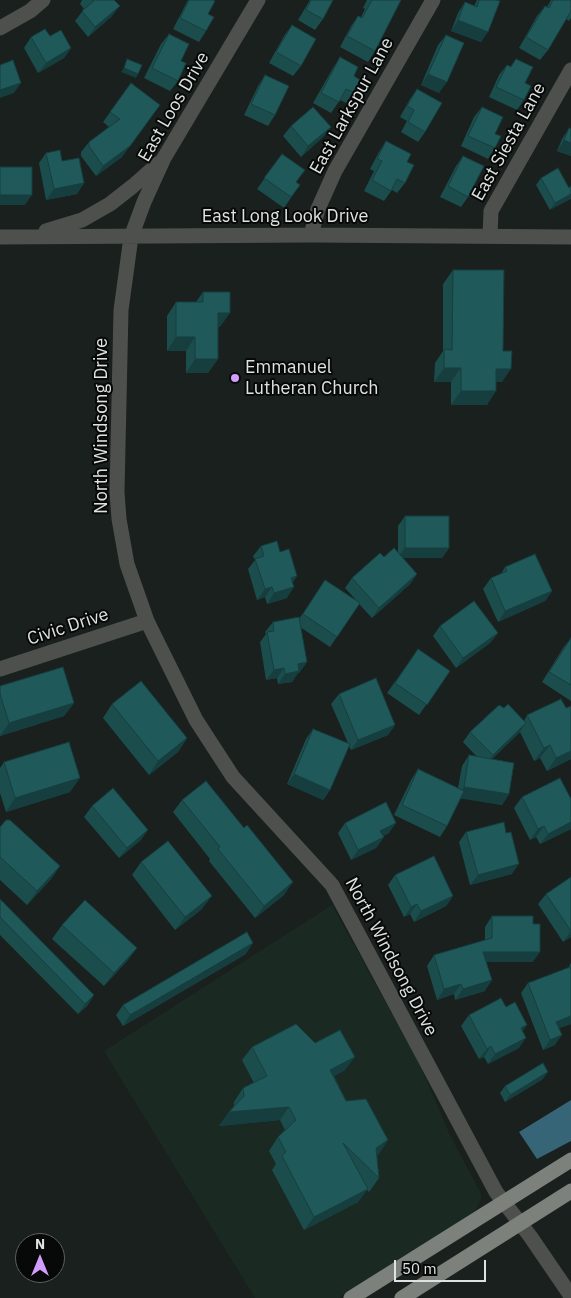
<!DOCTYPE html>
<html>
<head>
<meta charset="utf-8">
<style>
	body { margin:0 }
	#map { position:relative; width:571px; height:1298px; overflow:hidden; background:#19201d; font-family:"IBM Plex Sans",sans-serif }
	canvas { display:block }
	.north { position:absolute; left:15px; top:1233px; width:50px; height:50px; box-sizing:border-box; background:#060908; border:1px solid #5c605f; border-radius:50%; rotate:0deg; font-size:14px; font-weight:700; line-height:20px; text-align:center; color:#dee3e1 }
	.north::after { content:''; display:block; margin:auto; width:18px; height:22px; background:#d29dfd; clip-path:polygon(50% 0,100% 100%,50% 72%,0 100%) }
	.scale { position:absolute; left:394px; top:1260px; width:92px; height:22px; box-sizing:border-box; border:2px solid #dee3e1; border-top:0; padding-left:6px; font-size:15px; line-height:18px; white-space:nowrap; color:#dee3e1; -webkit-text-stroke:4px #060908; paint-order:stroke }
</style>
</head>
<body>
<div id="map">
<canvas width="571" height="1298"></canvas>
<div class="north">N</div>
<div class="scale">50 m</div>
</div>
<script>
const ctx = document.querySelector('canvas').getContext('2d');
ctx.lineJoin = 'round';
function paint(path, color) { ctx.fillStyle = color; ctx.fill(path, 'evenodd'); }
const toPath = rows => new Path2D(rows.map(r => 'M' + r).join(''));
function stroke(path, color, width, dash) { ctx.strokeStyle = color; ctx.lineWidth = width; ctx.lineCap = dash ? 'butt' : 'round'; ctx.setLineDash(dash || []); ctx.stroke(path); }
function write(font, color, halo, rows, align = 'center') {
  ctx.font = font + ' "IBM Plex Sans",sans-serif'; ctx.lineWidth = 4; ctx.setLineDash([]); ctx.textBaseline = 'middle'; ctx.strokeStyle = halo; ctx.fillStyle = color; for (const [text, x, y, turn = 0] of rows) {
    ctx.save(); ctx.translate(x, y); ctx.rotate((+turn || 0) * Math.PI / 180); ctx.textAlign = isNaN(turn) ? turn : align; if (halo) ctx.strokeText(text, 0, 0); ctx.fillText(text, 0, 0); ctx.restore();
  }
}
const built = toPath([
	[332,905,420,1065,450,1135,481,1194,481,1198,475,1212,338,1298,255,1298,104,1051]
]);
const water = toPath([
	[571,1100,571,1141,537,1159,519,1132]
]);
const minor = toPath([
	[258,0,164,158,144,202,131,237,121,310,117,492,119,519,127,564,147,621,196,720,233,777,332,885,496,1192,530,1236,571,1296],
	[0,28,30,11,43,0],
	[46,231,82,220,110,204,133,186,159,163],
	[311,235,318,209,335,171,433,0],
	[490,236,491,211,571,70],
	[0,237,311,235,571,237],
	[0,669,147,621]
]);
const major = toPath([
	[351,1298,571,1160],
	[402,1298,571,1191]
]);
const wall = toPath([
	[82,0,114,0,112,16,88,37,75,21,84,9,80,4],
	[188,0,213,0,208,14,206,31,199,42,173,29],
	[310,0,333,0,323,19,315,30,298,20],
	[367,0,401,0,375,51,368,62,340,47,351,26,358,16,361,17,365,9,363,8],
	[477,0,496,0,481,42,451,31,458,13,465,2,474,6],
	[551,0,571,0,571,18,569,21,566,19,548,50,540,60,519,48,537,16,545,6,547,7],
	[292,25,301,66,293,76,269,63,284,36],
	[169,34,181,61,178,81,170,91,144,78,161,44],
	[446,35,439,93,421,85,438,45],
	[50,36,71,48,64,58,38,73,24,48,31,37],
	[340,57,354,76,353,92,346,103,340,100,331,113,313,103,333,68],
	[516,59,525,83,524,100,517,110,489,97,499,75,507,65,510,67],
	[265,75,275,115,268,126,244,115,258,86],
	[131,83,122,157,96,176,81,156,81,152,89,142,109,127,103,122],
	[417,89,425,132,418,142,401,132,407,121,400,117,410,99],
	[482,107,495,134,495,148,488,159,461,146,474,117],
	[291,126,331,127,323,137,301,157,283,136],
	[569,128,571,156,557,151,562,139],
	[386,141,407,162,405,183,397,193,392,190,384,201,364,191,374,171,370,169,379,152],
	[46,153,62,161,84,183,77,194,46,200,39,163],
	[282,154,296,182,300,185,284,208,257,189],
	[463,156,468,197,461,207,440,197,456,166],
	[541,178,569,188,550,210,536,185],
	[453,270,502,382,496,382,487,405,451,405,451,382,434,382,435,363,443,351,443,284],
	[203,292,220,327,218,327,218,359,208,373,186,373,186,351,167,351,167,316,176,302,196,302],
	[405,516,449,548,442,558,403,558,417,574,410,584,372,618,359,604,330,647,300,627,307,662,299,673,298,673,292,682,278,684,277,678,266,680,260,642,266,634,265,632,273,622,299,619,325,580,356,600,345,588,352,578,384,557,398,552,398,526],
	[261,546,280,552,297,576,292,583,287,598,267,604,265,597,257,600,248,569,255,560,253,556],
	[505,567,552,591,545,601,498,622,483,589,491,578,501,574],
	[440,626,498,633,490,643,456,668,433,636],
	[571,638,571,701,542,682,563,648],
	[418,649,450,671,419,715,387,693],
	[0,686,74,703,64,716,0,736],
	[339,694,395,725,388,735,351,750,349,746,330,790,323,800,287,784,306,739,313,729,348,743,331,704],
	[112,704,187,738,178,752,149,775,103,718],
	[571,706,571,759,547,771,540,758,534,761,520,732,492,759,509,794,502,805,461,798,447,826,440,837,394,815,411,780,418,769,458,788,462,766,469,755,477,757,463,742,470,732,524,721,527,715,566,708],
	[4,762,70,792,6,812,0,793,0,768],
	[522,797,571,829,540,844,536,837,530,840,514,808],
	[182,800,284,895,255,918,209,861,210,859,173,812],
	[92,806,141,840,119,858,84,817],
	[345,823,389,833,383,836,384,837,376,848,351,860,338,833],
	[0,827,60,866,51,879,27,905,0,880],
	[466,832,512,874,470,885,459,842],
	[141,862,202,909,175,930,132,875],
	[395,875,453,896,446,906,414,922,410,914,404,917,388,885],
	[571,877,571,937,563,942,538,904,546,894],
	[0,899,94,995,87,1006,78,1014,0,935],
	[492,916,533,962,487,962,485,991,455,1000,454,994,437,1000,427,966,434,955,485,940,485,927],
	[62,925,137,948,127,961,104,986,52,939],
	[246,954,123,1026,116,1015,123,1005],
	[571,963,571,1024,559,1028,555,1045,543,1050,521,993,528,983,568,968],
	[506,1007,523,1031,519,1048,488,1064,484,1057,479,1059,461,1026,469,1015],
	[315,1043,345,1070,334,1076,346,1101,379,1154,377,1155,379,1178,369,1192,367,1190,358,1202,304,1230,272,1170,276,1164,269,1151,278,1137,285,1130,280,1120,219,1126,229,1112,234,1106,234,1102,243,1088,254,1083,242,1060,252,1047],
	[543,1079,505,1102,500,1093,505,1086]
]);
const shadedWall = toPath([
	[120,6,112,16,88,37,95,27],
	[458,20,488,32,481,42,451,31],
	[71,48,64,58,38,73,46,63],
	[124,68,138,74,136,78,121,72],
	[428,74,447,82,439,93,421,85],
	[21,83,14,93,0,98,0,90],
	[153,115,122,157,96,176,103,166],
	[331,127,323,137,301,157,308,146],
	[564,140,571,143,571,156,557,151],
	[84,183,77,194,46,200,54,189],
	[571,194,571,199,550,210,555,203],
	[0,195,32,195,25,205,0,205],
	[218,313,230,313,220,327,208,327],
	[176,337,195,337,186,351,167,351],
	[195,359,218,359,208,373,186,373],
	[444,368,461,368,451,382,434,382],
	[496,369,511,369,502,382,487,382],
	[461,391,496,391,487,405,451,405],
	[405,548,449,548,442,558,397,558],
	[417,574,410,584,372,618,379,608],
	[297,576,290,586,291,578],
	[272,587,265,597,257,600,265,589],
	[294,587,287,598,267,604,274,593],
	[552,591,545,601,498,622,505,611],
	[498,633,490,643,456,668,463,658],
	[307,662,299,673,298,673,292,682,278,684,285,674,298,664],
	[284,668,277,678,266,680,274,670],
	[74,703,64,716,0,736,9,723],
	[526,723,519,733,485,765,493,755],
	[395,725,388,735,351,750,358,740],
	[187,738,178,752,149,775,158,761],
	[550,745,540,758,534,761,544,748],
	[571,751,571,759,547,771,556,758],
	[294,774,330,790,323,800,287,784],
	[80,778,70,792,6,812,15,798],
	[464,787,509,794,502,805,457,798],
	[571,822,571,829,540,844,548,834],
	[396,823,389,833,373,841,380,831],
	[544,826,536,837,530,840,538,829],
	[148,830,141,840,119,858,127,848],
	[384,837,376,848,351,860,358,850],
	[519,864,512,874,470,885,478,875],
	[60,866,51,879,27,905,37,891],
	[293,882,284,895,255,918,264,906],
	[212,896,202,909,175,930,185,917],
	[453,896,446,906,414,922,421,911],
	[417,904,410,914,404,917,411,907],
	[571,931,571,937,563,942],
	[253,943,246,954,123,1026,130,1015],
	[137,948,127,961,104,986,114,973],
	[483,952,540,952,533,962,476,962],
	[492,980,485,991,455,1000,463,989],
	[461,984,454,994,437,1000,444,989],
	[94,995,87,1006,78,1014,85,1004],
	[571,1016,571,1024,549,1032,556,1022],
	[527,1025,520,1035,521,1028],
	[562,1035,555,1045,543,1050,550,1040],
	[526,1038,519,1048,488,1064,495,1054],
	[491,1046,484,1057,479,1059,487,1049],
	[355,1057,345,1070,321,1083,330,1070],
	[548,1072,543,1079,505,1102,510,1095],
	[289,1107,280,1120,219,1126,229,1112],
	[388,1140,379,1154,367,1162,376,1148],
	[368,1189,358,1202,304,1230,314,1217]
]);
const building = toPath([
	[92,0,114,0,120,6,95,27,82,11,94,1,92,0],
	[189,0,213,0,215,1,208,14,214,17,206,31,180,18,189,0],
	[311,0,333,0,323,19,306,10,311,0],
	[372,0,401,0,375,51,347,36,358,16,362,18,372,0],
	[479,0,496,0,500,1,488,32,458,20,465,2,477,7,479,0],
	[553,0,571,0,571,11,548,50,526,37,545,6,549,8,553,0],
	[292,25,316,39,301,66,276,52,292,25],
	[45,29,50,36,61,30,71,48,46,63,31,37,45,29],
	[169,34,189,44,181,61,186,63,178,81,152,68,169,34],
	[446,35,464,43,447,82,428,74,446,35],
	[340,57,358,67,354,76,360,80,353,92,346,89,339,102,321,93,340,57],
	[127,59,142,65,138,74,124,68,127,59],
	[516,59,533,67,525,83,531,86,524,100,496,87,507,65,511,67,516,59],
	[13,60,21,83,0,90,0,65,13,60],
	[265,75,289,86,275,115,251,104,265,75],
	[131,83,160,105,130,146,103,166,89,146,89,142,120,119,110,112,131,83],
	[417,89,442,103,425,132,408,122,414,110,407,106,417,89],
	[313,107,331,127,308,146,291,126,313,107],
	[482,107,503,117,495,134,501,136,495,148,468,136,482,107],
	[569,128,571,129,571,143,564,140,569,128],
	[386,141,411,154,407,162,414,165,405,183,397,179,391,191,372,180,382,161,377,159,386,141],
	[60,150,62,161,79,158,84,183,54,189,46,153,60,150],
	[282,154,305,170,296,182,300,185,291,197,264,178,282,154],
	[463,156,484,166,468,197,448,186,463,156],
	[0,167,32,167,32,195,0,195,0,167],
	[558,168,569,188,571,186,571,194,555,203,541,178,558,168],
	[453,270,504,270,503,351,512,351,511,369,496,369,496,391,461,391,461,368,444,368,444,349,452,350,453,270],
	[203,292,230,292,230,313,218,313,218,359,195,359,195,337,176,337,176,302,203,302,203,292],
	[405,516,449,516,449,548,405,548,405,516],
	[277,541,280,552,289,549,297,576,291,578,294,587,274,593,272,587,265,589,255,559,264,556,261,546,277,541],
	[394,548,417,574,379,608,352,578,380,553,384,557,394,548],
	[535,554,552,591,505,611,491,578,507,571,505,567,535,554],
	[325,580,360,603,337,637,303,614,325,580],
	[474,601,498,633,463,658,440,626,474,601],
	[299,617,307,662,298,664,299,671,285,674,284,668,274,670,267,632,274,631,273,622,299,617],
	[571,638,571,685,549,672,571,638],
	[418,649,450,671,427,705,395,683,418,649],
	[63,667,74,703,9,723,0,694,0,686,63,667],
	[376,678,395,725,358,740,339,694,376,678],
	[141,681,187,738,158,761,112,704,141,681],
	[561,699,566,708,571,706,571,751,556,758,550,745,544,748,527,715,561,699],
	[508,704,526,723,493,755,470,732,499,705,504,708,508,704],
	[313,729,350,744,330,790,294,774,313,729],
	[69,742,80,778,15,798,4,762,69,742],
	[469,755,514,763,509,794,464,787,469,755],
	[418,769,464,791,447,826,402,805,418,769],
	[560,778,571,799,571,822,548,834,544,826,538,829,522,797,560,778],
	[206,781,244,828,247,825,293,882,264,906,218,849,220,847,182,800,206,781],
	[113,788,148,830,127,848,92,806,113,788],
	[386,802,396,823,380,831,384,837,358,850,345,823,386,802],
	[6,820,10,820,60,866,37,891,0,857,0,827,6,820],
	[504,822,506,833,511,832,519,864,478,875,466,832,504,822],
	[168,841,212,896,185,917,141,862,168,841],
	[434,856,453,896,421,911,417,904,411,907,395,875,434,856],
	[571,877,571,931,546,894,571,877],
	[0,899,94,995,85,1004,0,917,0,899],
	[85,900,137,948,114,973,62,925,85,900],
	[492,916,533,916,533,924,540,924,540,952,483,952,492,980,463,989,461,984,444,989,434,955,492,938,492,916],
	[247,932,253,943,130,1015,123,1005,247,932],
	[570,967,571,970,571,1016,556,1022,562,1035,550,1040,528,983,570,967],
	[501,998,506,1007,515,1002,527,1025,521,1028,526,1038,495,1054,491,1046,487,1049,469,1015,501,998],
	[296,1024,315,1043,340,1030,355,1057,330,1070,346,1101,366,1099,388,1140,376,1148,379,1178,343,1143,368,1189,314,1217,282,1156,286,1152,278,1137,296,1120,289,1107,229,1112,244,1096,243,1088,267,1076,252,1047,296,1024],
	[543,1063,548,1072,510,1095,505,1086,543,1063]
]);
const markers = [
	[235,378,5,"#d29dfd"]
];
const streetNames = [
	["East Larkspur Lane",352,106,-61],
	["East Loos Drive",174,107,-60],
	["East Siesta Lane",509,142,-61],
	["East Long Look Drive",285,217],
	["North Windsong Drive",102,426,-90],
	["Civic Drive",68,627,-18],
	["North Windsong Drive",391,957,62]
];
const poiNames = [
	["Emmanuel",245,368],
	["Lutheran Church",245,389]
];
paint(built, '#1b2923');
paint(water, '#356577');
stroke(minor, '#4d504d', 15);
stroke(major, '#7c817c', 15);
paint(wall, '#1b4d4d');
paint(shadedWall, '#163e3f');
paint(building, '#1f595a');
stroke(building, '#163e3f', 1);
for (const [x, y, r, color] of markers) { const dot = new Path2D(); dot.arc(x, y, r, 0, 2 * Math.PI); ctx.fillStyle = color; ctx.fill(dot); stroke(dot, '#060908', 2); }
write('18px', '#dee3e1', '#060908', streetNames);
write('18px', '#dee3e1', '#060908', poiNames, 'left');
</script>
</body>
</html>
